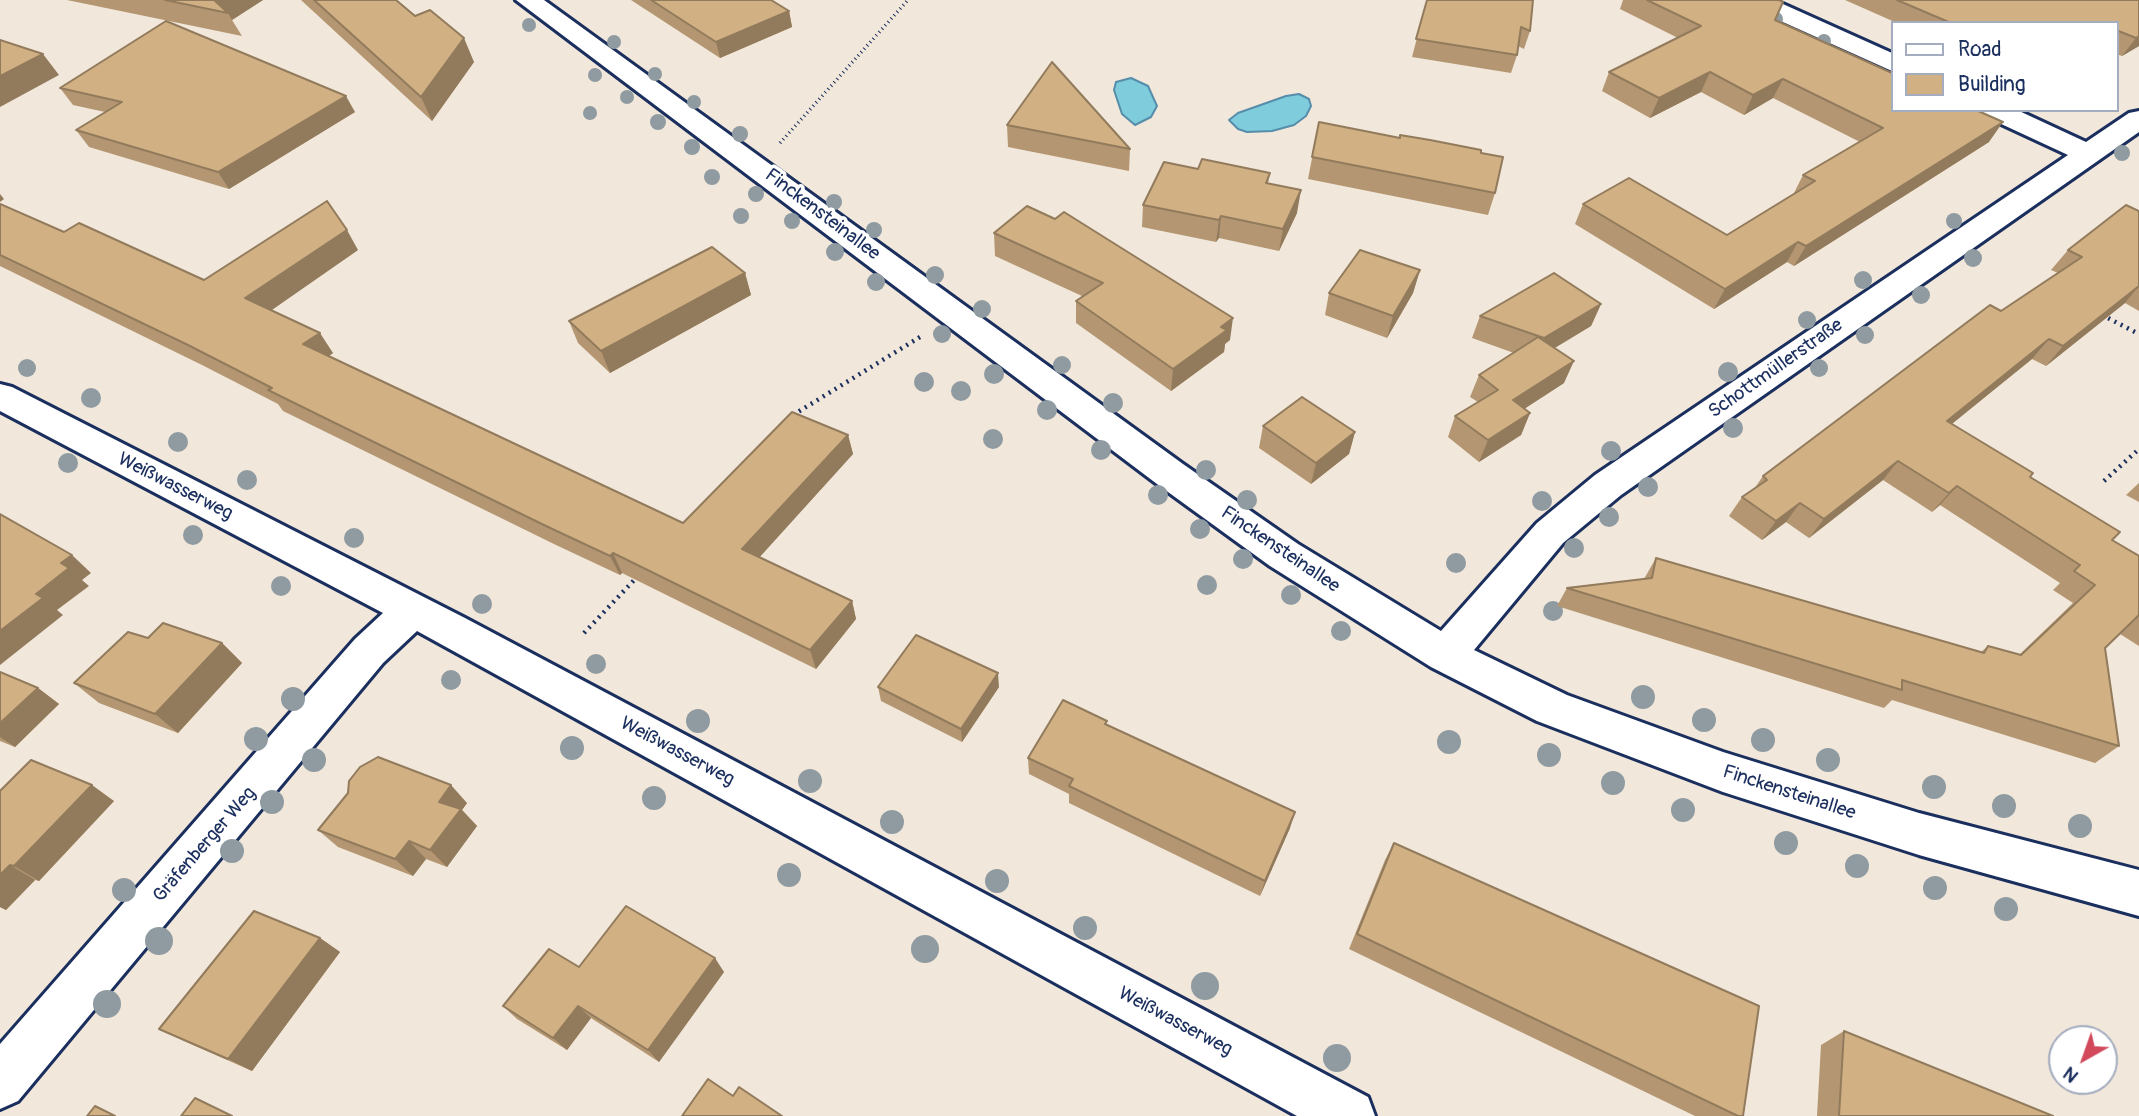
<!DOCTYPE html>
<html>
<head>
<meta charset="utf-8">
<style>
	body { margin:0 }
	#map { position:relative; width:2139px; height:1116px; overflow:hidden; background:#f1e7da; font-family:Pangolin,sans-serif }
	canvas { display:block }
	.legend { position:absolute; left:1891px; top:21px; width:228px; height:91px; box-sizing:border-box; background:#fff; border:2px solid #a4acbf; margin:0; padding:9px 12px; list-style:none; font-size:21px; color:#1b2f5e }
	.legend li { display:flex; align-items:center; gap:14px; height:35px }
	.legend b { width:35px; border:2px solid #a4acbf }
	.north { position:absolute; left:2048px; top:1025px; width:70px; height:70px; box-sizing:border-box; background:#fff; border:2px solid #a4acbf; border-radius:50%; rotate:220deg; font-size:19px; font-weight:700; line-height:28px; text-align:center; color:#1b2f5e }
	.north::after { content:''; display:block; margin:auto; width:24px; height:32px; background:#d1495b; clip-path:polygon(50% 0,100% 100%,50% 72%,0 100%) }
</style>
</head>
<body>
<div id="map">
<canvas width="2139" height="1116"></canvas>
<ul class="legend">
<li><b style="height:9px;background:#fff"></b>Road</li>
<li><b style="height:19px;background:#d1b084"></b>Building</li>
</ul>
<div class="north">N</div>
</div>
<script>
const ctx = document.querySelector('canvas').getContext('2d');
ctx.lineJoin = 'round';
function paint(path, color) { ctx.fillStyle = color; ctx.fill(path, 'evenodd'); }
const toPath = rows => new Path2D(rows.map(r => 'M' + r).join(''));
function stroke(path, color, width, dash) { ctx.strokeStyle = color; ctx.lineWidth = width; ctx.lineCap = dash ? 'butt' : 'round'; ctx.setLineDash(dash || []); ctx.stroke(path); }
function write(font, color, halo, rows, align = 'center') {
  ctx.font = font + ' Pangolin,sans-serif'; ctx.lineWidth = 7; ctx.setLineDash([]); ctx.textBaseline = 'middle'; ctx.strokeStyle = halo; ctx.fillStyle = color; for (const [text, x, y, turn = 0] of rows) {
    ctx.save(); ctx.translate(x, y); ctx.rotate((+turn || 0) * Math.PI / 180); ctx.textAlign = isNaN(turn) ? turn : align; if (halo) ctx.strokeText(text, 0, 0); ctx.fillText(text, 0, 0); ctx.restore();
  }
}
const water = toPath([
	[1131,78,1148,86,1157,106,1151,117,1135,125,1122,114,1114,90,1116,82,1131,78],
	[1299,94,1309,99,1311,106,1306,116,1294,125,1272,131,1247,132,1238,129,1229,120,1238,113,1286,96,1299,94]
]);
const pathFar1 = toPath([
	[780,143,908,0]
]);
const path = toPath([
	[2102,315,2139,334],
	[793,415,920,337],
	[2104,481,2139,449],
	[584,633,639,575]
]);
const minor = toPath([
	[516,0,544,0,1183,464,1298,544,1441,631,1537,523,1595,475,2068,155,1984,116,1981,110,2017,110,2086,142,2129,113,2139,111,2139,132,1621,495,1563,543,1474,650,1567,695,1723,752,1919,813,2139,870,2139,916,1919,855,1723,792,1537,721,1431,667,1270,566,1157,484,516,0],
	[1742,0,1774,0,1892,53,1892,71,1745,5,1742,0],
	[0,384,12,387,465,618,1368,1097,1375,1116,1297,1116,417,631,383,663,18,1101,0,1109,0,1044,355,639,383,613,0,411,0,384]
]);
const trees = [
	[1776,19,7],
	[529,25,7],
	[1824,41,7],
	[614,42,7],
	[655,74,7],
	[595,75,7],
	[627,97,7],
	[694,102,7],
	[590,113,7],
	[658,122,8],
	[740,134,8],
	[692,147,8],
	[2122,153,8],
	[712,177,8],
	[756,194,8],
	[834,202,8],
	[741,216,8],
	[792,221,8],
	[1954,221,8],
	[874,230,8],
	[835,252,9],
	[1973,258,9],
	[935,275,9],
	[1863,280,9],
	[876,282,9],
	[1921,295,9],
	[982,309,9],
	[1807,320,9],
	[942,334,9],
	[1865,335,9],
	[1062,365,9],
	[27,368,9],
	[1819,368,9],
	[1728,372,10],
	[994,374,10],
	[924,382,10],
	[961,391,10],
	[91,398,10],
	[1113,403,10],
	[1047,410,10],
	[1733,428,10],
	[993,439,10],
	[178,442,10],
	[1101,450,10],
	[1611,451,10],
	[68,463,10],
	[1206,470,10],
	[247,480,10],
	[1648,487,10],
	[1158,495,10],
	[1247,500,10],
	[1542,501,10],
	[1609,517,10],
	[1200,529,10],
	[193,535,10],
	[354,538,10],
	[1574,548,10],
	[1243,559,10],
	[1456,563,10],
	[1207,585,10],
	[281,586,10],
	[1291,595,10],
	[482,604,10],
	[1553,611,10],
	[1341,631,10],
	[596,664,10],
	[451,680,10],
	[1643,697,12],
	[293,699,12],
	[1704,720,12],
	[698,721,12],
	[256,739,12],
	[1763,740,12],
	[1449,742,12],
	[572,748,12],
	[1549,755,12],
	[314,760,12],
	[1828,760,12],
	[810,781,12],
	[1613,783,12],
	[1934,787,12],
	[654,798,12],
	[272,802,12],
	[2004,806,12],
	[1683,810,12],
	[892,822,12],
	[2080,826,12],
	[1786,843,12],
	[232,851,12],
	[1857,866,12],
	[789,875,12],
	[997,881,12],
	[1935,888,12],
	[124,890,12],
	[2006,909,12],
	[1085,928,12],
	[159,941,14],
	[925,949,14],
	[1205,986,14],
	[107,1004,14],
	[1337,1058,14]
];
const wall = toPath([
	[67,0,263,0,232,20,242,36],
	[301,0,396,0,474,62,432,121],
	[631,0,771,0,789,11,792,27,720,58],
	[1427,0,1533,0,1530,31,1524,49,1518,46,1517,55,1511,73,1412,57],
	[1623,0,1779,0,1775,20,1989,142,1794,266,1787,262,1714,309,1575,224,1583,204,1727,235,1793,195,1803,175,1860,142,1773,98,1744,115,1701,92,1650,118,1602,91,1609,72,1678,38,1620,9],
	[1845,0,2139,0,2139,46,2122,56,2116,54,2116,23,1897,23],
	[60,88,355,112,229,189,89,147,76,130,105,112,73,105],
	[1319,122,1495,193,1488,215,1308,179],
	[1007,125,1130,149,1129,171,1008,147],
	[1198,169,1270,173,1268,184,1297,213,1279,251,1219,238,1216,242,1142,227,1143,205],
	[0,204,64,232,204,280,358,250,271,310,333,353,329,356,683,523,848,435,853,454,759,557,852,601,856,619,816,669,622,573,620,575,556,545,283,411,278,404,204,366,0,266],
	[2139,211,2139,311,2125,303,2046,366,2032,359,1951,424,2030,477,2112,540,2139,556,2139,646,2120,634,2105,648,2119,746,2095,763,1892,700,1884,708,1557,606,1567,588,1644,579,1656,558,1981,652,1988,646,2019,655,2073,603,2053,590,2060,583,1940,505,1932,512,1883,480,1809,538,1786,522,1762,540,1729,516,1742,497,1754,489,1763,476,2001,311,2058,273,2051,270,2068,250],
	[994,233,1230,340,1225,344,1224,352,1171,391,1076,323,1076,301,1082,296,995,256],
	[1420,270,1413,293,1387,338,1325,315,1329,293],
	[745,273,751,295,610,373,578,343,569,321],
	[1601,304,1591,326,1554,348,1564,383,1524,409,1530,413,1521,435,1479,462,1448,437,1455,416,1478,402,1470,397,1479,375,1514,353,1472,338,1480,316],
	[1263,426,1355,432,1349,454,1311,484,1259,448],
	[2139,483,2139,502,2126,495],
	[148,638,222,643,242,663,178,733,99,703,74,683],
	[0,672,38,688,59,704,15,747,0,741],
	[878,687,999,687,962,742,881,701],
	[1107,725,1290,828,1260,896,1069,803,1069,794,1029,774,1028,758],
	[0,791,114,801,39,881,35,880,6,910,0,907],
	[467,803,462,810,477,826,447,867,426,859,413,876,338,847,318,830],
	[1394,843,1743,1116,1695,1116,1349,949,1385,860],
	[320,938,340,952,252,1071,184,1041,159,1029],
	[579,967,724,972,659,1062,591,1018,567,1050,517,1019,503,1006],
	[1844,1031,2053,1116,1817,1116,1821,1045]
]);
const shadedWall = toPath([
	[213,0,263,0,232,20,228,13],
	[789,11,792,27,720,58,716,42],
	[2139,36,2139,46,2122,56,2136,38],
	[464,38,474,62,432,121,421,97],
	[43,54,59,75,0,107,0,76],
	[1710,72,1701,92,1650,118,1659,98],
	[1783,79,1773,98,1744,115,1753,95],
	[346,96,355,112,229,189,218,172],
	[2003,122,1989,142,1794,266,1806,246],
	[1301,190,1297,213,1279,251,1283,229],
	[0,194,4,199,0,202],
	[1221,216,1219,238,1216,242,1219,220],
	[347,230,358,250,259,319,245,298],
	[1798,242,1787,262,1714,309,1725,289],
	[1420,270,1413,293,1387,338,1393,316],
	[745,273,751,295,610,373,601,351],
	[2139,286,2125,303,2046,366,2063,346],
	[1601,304,1591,326,1535,360,1544,338],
	[1233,318,1230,340,1225,344,1224,352,1171,391,1173,369,1221,327],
	[320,333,333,353,317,365,303,344],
	[2049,339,2032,359,1931,441,1947,421],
	[1574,361,1564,383,1504,422,1513,400],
	[1530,413,1521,435,1479,462,1488,440],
	[1355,432,1349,454,1311,484,1316,463],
	[848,435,853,454,749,569,742,549],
	[1898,461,1883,480,1809,538,1824,519],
	[1957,486,1940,505,1932,512,1949,493],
	[1800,503,1786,522,1762,540,1776,521],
	[613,553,622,573,620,575,610,556],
	[72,555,91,573,82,580,89,586,57,610,63,615,0,665,0,631,36,594,61,563],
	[852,601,856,619,816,669,810,650],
	[222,643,242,663,178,733,155,714],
	[998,673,999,687,962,742,961,729],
	[38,688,59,704,15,747,0,737,0,723],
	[92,785,114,801,39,881,14,866],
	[451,785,467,803,462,810,477,826,447,867,430,850,439,802],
	[1295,812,1290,828,1260,896,1265,881],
	[409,841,426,859,413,876,395,859],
	[10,865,35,880,6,910,0,907,0,875],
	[320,938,340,952,252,1071,228,1059],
	[715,958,724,972,659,1062,648,1050],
	[578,1006,591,1018,567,1050,553,1038]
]);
const building = toPath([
	[165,0,214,0,228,13,165,0],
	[314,0,396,0,415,16,430,10,464,38,421,97,314,0],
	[651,0,771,0,789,11,716,42,651,0],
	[1427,0,1533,0,1530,31,1521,27,1517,55,1416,39,1427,0],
	[1647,0,1779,0,1783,2,1775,20,1892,73,1892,110,1976,110,2003,122,1806,246,1798,242,1725,289,1583,204,1629,178,1727,235,1815,181,1803,175,1883,128,1783,79,1753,95,1710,72,1659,98,1609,72,1701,26,1647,0],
	[1897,0,2139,0,2139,36,2136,38,2116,30,2116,23,1951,23,1897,0],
	[166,21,346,96,218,172,76,130,122,102,60,88,166,21],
	[0,40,43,54,0,76,0,40],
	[1052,62,1130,149,1007,125,1052,62],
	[1319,122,1400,138,1400,135,1430,140,1481,150,1481,153,1503,157,1495,193,1312,157,1319,122],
	[1202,159,1270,173,1266,183,1301,190,1283,229,1221,216,1219,220,1143,205,1164,162,1198,169,1202,159],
	[327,201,347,230,245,298,320,333,303,344,683,523,792,412,848,435,742,549,852,601,810,650,613,553,610,556,546,526,337,424,268,390,272,388,188,345,0,255,0,204,64,232,79,223,204,280,327,201],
	[2126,205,2139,211,2139,286,2063,346,2049,339,1947,421,2033,473,2030,477,2120,532,2112,540,2139,556,2139,615,2105,648,2119,746,1902,680,1902,690,1567,588,1652,578,1656,558,1984,653,1988,646,2021,655,2095,585,2074,571,2080,565,1957,486,1949,493,1898,461,1824,519,1800,503,1776,521,1742,497,1767,480,1763,476,1990,305,2001,311,2082,257,2068,250,2126,205],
	[1027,206,1055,219,1064,212,1233,318,1221,327,1227,330,1173,369,1076,301,1103,283,994,233,1027,206],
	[712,247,745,273,601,351,569,321,712,247],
	[1360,250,1420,270,1393,316,1329,293,1360,250],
	[1554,273,1601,304,1544,338,1480,316,1554,273],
	[1538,337,1574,361,1513,400,1530,413,1488,440,1455,416,1498,390,1479,375,1538,337],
	[1302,397,1355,432,1316,463,1263,426,1302,397],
	[0,514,72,555,61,563,69,568,36,594,43,598,0,631,0,514],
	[163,623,222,643,155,714,74,683,128,632,148,638,163,623],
	[916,635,998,673,961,729,878,687,916,635],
	[0,672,38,688,0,723,0,672],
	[1063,700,1107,721,1105,724,1295,812,1265,881,1069,786,1073,779,1028,758,1063,700],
	[378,757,451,785,439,802,461,809,430,850,409,841,395,859,318,830,348,793,349,781,360,767,378,757],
	[31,760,92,785,14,866,10,865,0,875,0,791,31,760],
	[1394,843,1759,1006,1743,1116,1738,1116,1357,934,1394,843],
	[626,906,715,958,648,1050,578,1006,553,1038,503,1006,549,949,579,967,626,906],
	[254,911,320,938,228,1059,159,1029,254,911],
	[1844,1031,2053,1116,1839,1116,1844,1031],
	[708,1079,733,1096,739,1087,782,1116,682,1116,708,1079],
	[195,1098,232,1116,181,1116,195,1098],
	[95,1106,115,1116,87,1116,95,1106]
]);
const streetNames = [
	["Finckensteinallee",822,215,37],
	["Schottmüllerstraße",1776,369,-35],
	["Weißwasserweg",175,487,27],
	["Finckensteinallee",1280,550,34],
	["Weißwasserweg",677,752,28],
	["Finckensteinallee",1789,793,18],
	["Gräfenberger Weg",205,845,-49],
	["Weißwasserweg",1175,1022,28]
];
paint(water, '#7eccdc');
stroke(water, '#568daa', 2);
stroke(minor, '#1b2f5e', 6);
stroke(pathFar1, '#1b2f5e', 3.5, [1, 3.5]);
stroke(path, '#1b2f5e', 4.5, [2, 5]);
paint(minor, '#fff');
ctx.fillStyle = '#8f9ba1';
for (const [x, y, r] of trees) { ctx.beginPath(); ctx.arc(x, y, r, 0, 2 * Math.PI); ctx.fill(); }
paint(wall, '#b49772');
paint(shadedWall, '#927b5c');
paint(building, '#d1b084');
stroke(building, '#927b5c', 2);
write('19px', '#1b2f5e', '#fff', streetNames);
</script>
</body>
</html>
